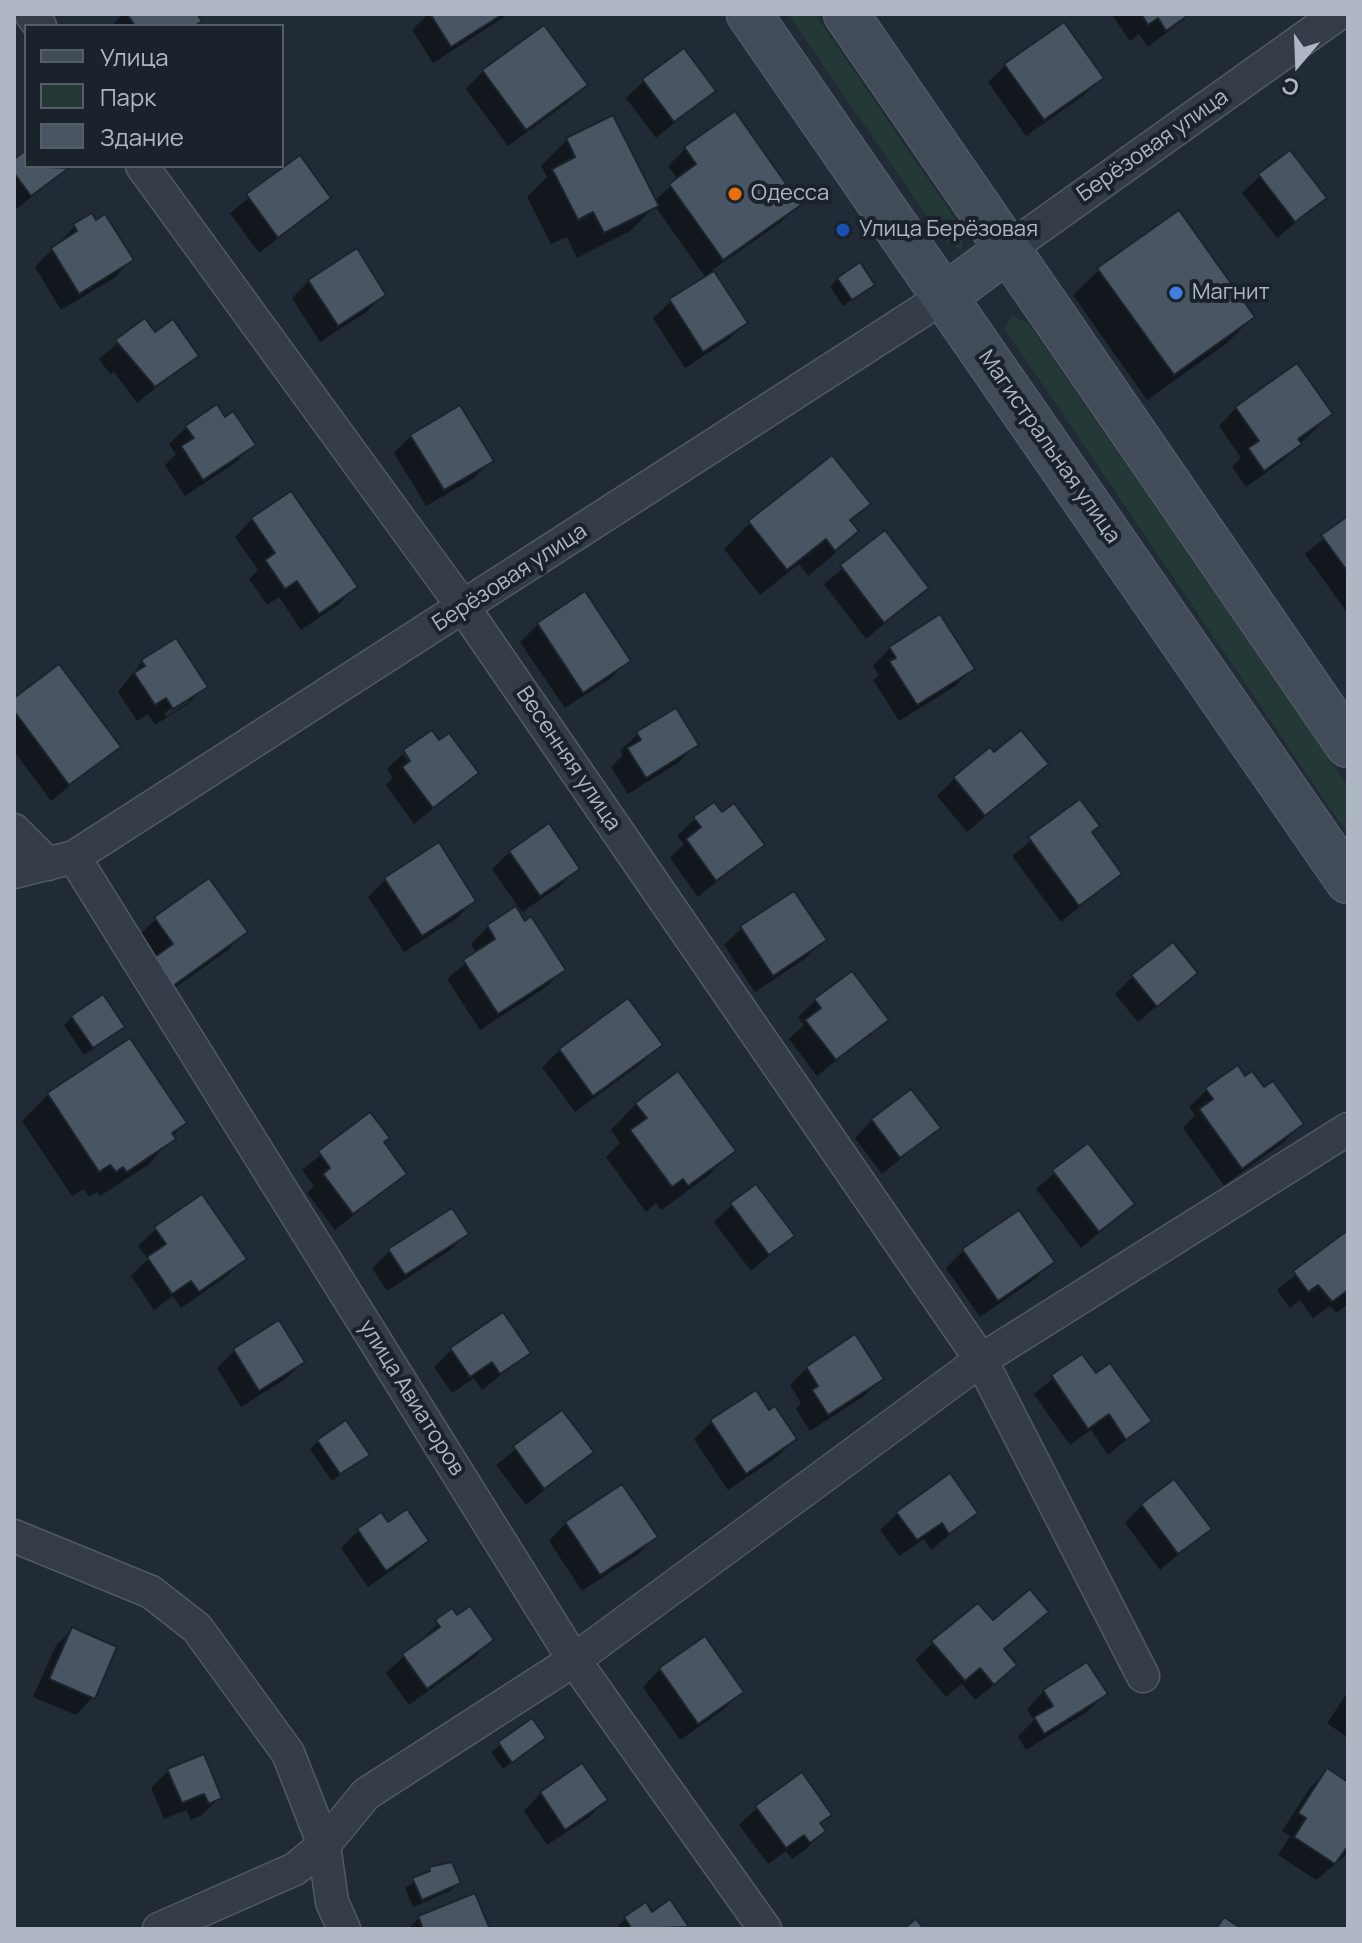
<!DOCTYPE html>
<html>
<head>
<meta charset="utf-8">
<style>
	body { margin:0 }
	#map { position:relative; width:1362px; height:1943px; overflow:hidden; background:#212b36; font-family:Manrope,sans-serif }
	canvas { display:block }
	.frame { position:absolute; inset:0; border:16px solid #aeb7c3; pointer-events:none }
	.legend { position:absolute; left:24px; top:24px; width:260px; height:144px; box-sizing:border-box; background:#1a222b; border:2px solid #555e68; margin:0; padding:10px 14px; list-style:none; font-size:24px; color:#aeb7c3 }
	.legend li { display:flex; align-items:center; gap:16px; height:40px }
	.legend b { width:40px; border:2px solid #555e68 }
	.north { position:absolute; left:1258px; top:24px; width:80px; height:80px; -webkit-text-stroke:6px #1a222b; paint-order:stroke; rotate:199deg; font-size:22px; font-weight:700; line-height:32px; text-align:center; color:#aeb7c3 }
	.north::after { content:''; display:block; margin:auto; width:28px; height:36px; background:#aeb7c3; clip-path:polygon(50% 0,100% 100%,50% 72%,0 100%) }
</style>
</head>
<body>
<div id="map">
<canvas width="1362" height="1943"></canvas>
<div class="frame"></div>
<ul class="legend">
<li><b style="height:10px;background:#424c59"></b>Улица</li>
<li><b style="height:22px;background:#243838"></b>Парк</li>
<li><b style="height:22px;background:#495562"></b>Здание</li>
</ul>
<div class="north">С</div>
</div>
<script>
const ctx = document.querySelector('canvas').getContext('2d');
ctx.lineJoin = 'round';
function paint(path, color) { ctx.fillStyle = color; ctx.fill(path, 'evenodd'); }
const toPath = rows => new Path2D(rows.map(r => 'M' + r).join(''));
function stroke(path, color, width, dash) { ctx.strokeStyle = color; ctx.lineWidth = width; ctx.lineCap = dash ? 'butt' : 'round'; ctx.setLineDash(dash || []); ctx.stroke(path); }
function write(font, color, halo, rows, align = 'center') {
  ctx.font = font + ' Manrope,sans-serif'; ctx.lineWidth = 8; ctx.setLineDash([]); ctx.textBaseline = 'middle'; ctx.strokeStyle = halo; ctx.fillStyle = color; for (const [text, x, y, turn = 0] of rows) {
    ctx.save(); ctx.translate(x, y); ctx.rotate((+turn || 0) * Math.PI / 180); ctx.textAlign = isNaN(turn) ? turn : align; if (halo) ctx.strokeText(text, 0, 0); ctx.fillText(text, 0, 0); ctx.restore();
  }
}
const green = toPath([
	[788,14,815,14,964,232,961,251,942,238],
	[1011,315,1029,324,1348,786,1348,835,1005,329]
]);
const shadow = toPath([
	[123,14,194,14,194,26,111,26],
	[428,14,509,14,433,63,412,30],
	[1191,14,1148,47,1139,34,1130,41,1112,15],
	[1006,65,1101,78,1084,95,1026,136,988,82],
	[483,71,586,85,568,102,508,146,466,89],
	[644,81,713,91,656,138,626,98],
	[567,140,654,201,678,180,668,166,685,149,798,204,781,222,711,271,746,322,728,340,685,368,653,318,671,301,706,278,655,206,630,231,577,258,567,237,551,244,527,197,547,177,541,166],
	[26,153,26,166,66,168,14,211,14,162],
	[300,158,329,198,259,253,230,213],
	[1260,176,1324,198,1277,238,1242,193],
	[75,226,131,260,114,278,61,310,35,267],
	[1099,270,1253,317,1227,343,1147,400,1073,295],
	[838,279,873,285,843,306,830,287],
	[309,281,384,295,366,312,320,342,292,298],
	[145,321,155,335,196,356,137,403,114,372,110,374,99,359],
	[1236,408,1331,414,1282,461,1246,487,1232,467,1241,458,1219,426],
	[225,420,253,445,236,462,185,496,165,465,176,454,169,444,187,427],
	[411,436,491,460,474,478,426,506,394,453],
	[868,504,849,522,857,531,831,557,808,576,799,564,760,595,724,549,750,523],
	[252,519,355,587,338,605,301,630,279,597,267,605,249,579,258,570,235,537],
	[1348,519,1348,614,1305,554],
	[885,533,927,588,866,639,824,584],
	[584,594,628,661,611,678,565,708,520,642,538,624],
	[890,648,972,669,955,686,899,721,873,680,879,675,873,666],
	[142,662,206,686,188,704,155,725,148,714,137,721,118,692],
	[189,697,189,702,166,717,164,713],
	[14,700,118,746,51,801,14,751],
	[638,734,696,745,679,762,628,794,611,767,623,755,620,751],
	[439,743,477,773,414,824,386,785,393,778,387,769,403,754,414,770],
	[994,755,1046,764,967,832,937,796,955,778],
	[1079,802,1090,833,1120,874,1061,922,1012,856],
	[695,819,763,845,698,897,670,858,684,844,677,836],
	[510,852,578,868,560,886,522,912,492,869],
	[385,880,474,900,457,918,404,952,368,897],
	[515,909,564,969,546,987,480,1030,447,979,477,954,471,944,488,927],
	[156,919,245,932,228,950,155,1002,138,936],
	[742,928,824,940,807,957,755,992,724,945],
	[1195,973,1138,1022,1115,994,1133,976],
	[816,1000,886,1020,817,1076,789,1039,804,1025,798,1017],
	[72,1017,123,1027,84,1055,64,1025],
	[130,1041,184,1123,148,1165,100,1196,97,1192,89,1197,84,1189,72,1196,22,1121,48,1095],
	[660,1045,643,1062,575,1112,542,1067,560,1050],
	[1244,1079,1301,1124,1284,1142,1224,1185,1183,1128,1195,1115,1189,1107,1207,1090],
	[636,1104,733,1150,708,1176,661,1210,656,1203,646,1212,606,1157,620,1143,611,1130],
	[370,1115,382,1143,404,1174,335,1230,307,1193,314,1186,302,1170],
	[872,1120,938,1128,882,1174,855,1138],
	[1087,1145,1133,1204,1081,1248,1036,1189],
	[732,1205,792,1236,751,1271,714,1222],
	[1018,1213,1052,1262,1035,1279,980,1317,946,1268,963,1251],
	[156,1229,244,1259,227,1276,181,1308,173,1296,154,1310,131,1276,148,1259,138,1246],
	[1348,1232,1348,1304,1336,1313,1330,1306,1313,1318,1300,1300,1290,1308,1277,1290],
	[467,1234,449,1251,387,1291,372,1268,390,1251],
	[279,1323,303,1362,285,1379,241,1407,217,1368,234,1351],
	[451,1350,528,1353,482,1390,474,1378,452,1393,434,1367],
	[1081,1356,1095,1376,1149,1421,1108,1455,1091,1430,1070,1445,1034,1394],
	[807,1368,881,1379,864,1396,810,1431,796,1409,801,1403,790,1385],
	[562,1412,591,1452,526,1505,496,1465],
	[769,1413,795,1439,778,1456,728,1490,694,1439,711,1422],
	[318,1441,367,1454,332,1481,310,1449],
	[1142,1505,1209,1529,1160,1570,1125,1523],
	[898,1513,976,1513,931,1550,924,1539,899,1556,880,1530],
	[566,1523,655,1536,638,1554,582,1591,549,1541],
	[388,1525,427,1541,409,1558,368,1587,341,1548,358,1531],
	[452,1611,492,1640,475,1657,409,1705,386,1673],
	[1047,1611,1003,1651,997,1682,975,1700,962,1684,946,1697,915,1660,933,1643,992,1623],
	[72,1629,93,1697,76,1715,33,1697,55,1647],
	[660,1669,742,1692,724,1709,680,1740,643,1687],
	[1044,1691,1105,1694,1088,1711,1026,1750,1018,1736,1034,1720,1027,1709],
	[1348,1692,1348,1738,1327,1723],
	[532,1720,544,1738,503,1769,491,1752],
	[582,1765,606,1800,589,1817,547,1845,524,1811,541,1793],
	[168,1771,220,1797,202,1815,191,1820,186,1810,164,1819,151,1788],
	[1327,1771,1348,1784,1348,1853,1316,1880,1278,1855,1290,1836,1282,1831,1310,1788],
	[757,1808,830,1815,819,1825,824,1831,806,1849,792,1859,786,1851,768,1864,739,1825],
	[439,1866,459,1883,450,1891,413,1907,405,1888],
	[652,1914,686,1926,615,1929,625,1919],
	[419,1918,488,1929,408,1929]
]);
const building = toPath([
	[127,14,197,14,202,21,195,26,135,26,127,14],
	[430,14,503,14,451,47,430,14],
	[1141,14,1190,14,1166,31,1158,18,1148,25,1141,14],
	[1064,22,1104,78,1044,120,1004,64,1064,22],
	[544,25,588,85,526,130,482,70,544,25],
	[684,48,716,91,674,122,642,79,684,48],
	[735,111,801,205,723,260,669,184,696,164,684,147,735,111],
	[613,115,659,206,604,233,593,212,578,220,552,169,575,157,566,138,613,115],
	[26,150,26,166,69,168,31,196,14,173,14,159,26,150],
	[1290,150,1327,198,1295,222,1258,174,1290,150],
	[300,155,331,198,278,238,246,194,300,155],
	[1179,210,1255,317,1174,375,1097,268,1179,210],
	[92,213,96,220,105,214,134,260,79,294,51,248,77,231,73,224,92,213],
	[357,248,386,295,338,326,308,280,357,248],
	[860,262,875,285,852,300,837,278,860,262],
	[714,271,748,323,703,352,669,299,714,271],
	[145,318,155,332,173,319,199,356,155,387,115,340,145,318],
	[1297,363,1333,414,1298,439,1302,444,1264,471,1248,448,1259,441,1235,407,1297,363],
	[217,404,225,417,233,411,256,445,203,480,181,446,194,438,185,426,217,404],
	[460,405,494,461,444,490,410,435,460,405],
	[832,455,871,504,850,520,859,531,835,551,826,539,787,570,748,521,832,455],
	[291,491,358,587,319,614,297,581,285,589,265,560,275,553,251,518,291,491],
	[1348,516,1348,572,1321,535,1348,516],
	[885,530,929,588,884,623,840,565,885,530],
	[585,591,631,661,583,693,537,623,585,591],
	[940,614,975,669,917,705,889,661,896,658,889,647,940,614],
	[176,638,208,687,173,709,166,698,155,705,134,673,145,666,141,660,176,638],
	[59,664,121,747,69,785,14,711,14,698,59,664],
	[676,708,699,745,646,778,627,748,641,740,636,732,676,708],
	[432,730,439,740,449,733,479,773,433,808,402,767,410,761,403,750,432,730],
	[1021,730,1049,764,985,816,953,777,990,747,994,752,1021,730],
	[1080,799,1100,826,1092,832,1122,874,1079,906,1028,837,1080,799],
	[714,802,722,812,734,803,765,845,716,881,686,839,701,827,693,817,714,802],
	[549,823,580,869,540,896,509,851,549,823],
	[439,842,476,901,422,936,384,878,439,842],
	[209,878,248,932,173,986,153,958,173,944,154,917,209,878],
	[794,891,827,940,773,976,740,926,794,891],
	[516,906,525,921,531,916,566,970,498,1014,463,960,495,939,487,925,516,906],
	[1173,942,1198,973,1157,1007,1131,975,1173,942],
	[852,971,889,1020,836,1060,805,1020,821,1008,814,999,852,971],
	[103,994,125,1027,93,1048,71,1016,103,994],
	[628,998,663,1045,593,1096,559,1049,628,998],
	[130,1038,187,1123,172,1133,176,1139,127,1172,123,1167,116,1172,110,1165,99,1172,47,1093,130,1038],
	[1238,1065,1245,1076,1252,1071,1264,1087,1273,1081,1304,1124,1242,1169,1199,1109,1213,1099,1205,1088,1238,1065],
	[678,1071,736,1151,688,1186,683,1179,672,1187,630,1130,647,1118,635,1103,678,1071],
	[911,1089,941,1128,900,1158,871,1119,911,1089],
	[370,1112,390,1138,384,1142,407,1174,353,1214,323,1174,330,1168,318,1151,370,1112],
	[1088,1143,1135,1204,1099,1232,1052,1170,1088,1143],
	[756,1184,795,1236,769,1255,730,1203,756,1184],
	[202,1194,247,1259,199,1292,191,1281,172,1294,147,1257,166,1244,154,1227,202,1194],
	[452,1208,469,1234,405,1275,388,1249,452,1208],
	[1019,1210,1055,1262,998,1301,962,1249,1019,1210],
	[1348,1230,1348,1290,1332,1302,1318,1285,1308,1292,1293,1271,1348,1230],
	[503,1312,531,1353,500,1374,492,1362,470,1377,450,1348,503,1312],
	[279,1320,305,1362,259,1391,233,1349,279,1320],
	[855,1334,884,1379,828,1415,812,1390,818,1386,806,1367,855,1334],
	[1082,1354,1096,1373,1110,1363,1152,1421,1126,1440,1109,1414,1088,1429,1051,1375,1082,1354],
	[756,1390,769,1410,775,1406,797,1439,746,1474,710,1420,756,1390],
	[562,1410,594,1452,544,1489,513,1446,562,1410],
	[346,1420,370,1455,340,1474,317,1440,346,1420],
	[950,1473,978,1513,949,1534,942,1523,917,1540,896,1512,950,1473],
	[1174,1479,1212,1529,1178,1554,1141,1504,1174,1479],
	[622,1484,658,1537,600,1575,565,1522,622,1484],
	[407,1509,429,1541,386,1571,357,1529,381,1512,388,1522,407,1509],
	[1030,1589,1049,1612,1004,1649,1017,1665,994,1685,980,1668,965,1681,931,1641,978,1603,993,1620,1030,1589],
	[470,1606,494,1640,427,1689,402,1654,440,1627,435,1620,452,1608,457,1615,470,1606],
	[72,1627,117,1647,95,1699,49,1679,72,1627],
	[705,1636,744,1692,698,1724,659,1668,705,1636],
	[1087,1662,1108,1694,1044,1734,1034,1717,1053,1706,1043,1690,1087,1662],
	[532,1718,546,1738,512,1763,498,1742,532,1718],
	[204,1754,222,1798,209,1804,204,1794,182,1803,167,1769,204,1754],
	[582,1763,608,1800,565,1830,540,1792,582,1763],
	[1327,1768,1348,1782,1348,1846,1335,1864,1294,1837,1306,1818,1298,1813,1327,1768],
	[802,1772,832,1815,820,1823,826,1831,810,1843,804,1835,786,1848,755,1806,802,1772],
	[452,1862,461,1883,422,1900,412,1878,430,1871,429,1867,452,1862],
	[475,1893,490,1929,423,1929,418,1916,475,1893],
	[670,1899,689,1927,627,1929,630,1926,624,1917,646,1902,652,1912,670,1899],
	[1224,1917,1242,1929,1216,1929,1224,1917],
	[916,1919,924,1929,903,1929,916,1919]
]);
const street = toPath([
	[31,14,40,26],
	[142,166,464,608,981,1360,1143,1676],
	[1007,250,1338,14],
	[14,830,48,864],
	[74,857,574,1660,765,1929],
	[14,872,74,857,945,296],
	[14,1536,151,1592,197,1628,288,1753,324,1845,332,1902,344,1929],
	[159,1929,295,1869,324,1845,366,1794,574,1660,981,1360,1348,1129]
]);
const secondary = toPath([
	[749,14,1348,881],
	[846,14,1348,745],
	[945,296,1007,250]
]);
const markers = [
	[735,194,8,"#e8710a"],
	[843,230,8,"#1a4fb4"],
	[1176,293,8,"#3f7fe0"]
];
const streetNames = [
	["Берёзовая улица",1153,146,-35],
	["Магистральная улица",1049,447,55],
	["Берёзовая улица",510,578,-33],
	["Весенняя улица",568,759,56],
	["улица Авиаторов",411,1398,58]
];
const poiNames = [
	["Одесса",751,194],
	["Улица Берёзовая",859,230],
	["Магнит",1192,293]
];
paint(green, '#243838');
paint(shadow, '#0007');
paint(building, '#495562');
stroke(building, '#1b242d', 2);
stroke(street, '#515a64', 35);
stroke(secondary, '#515a64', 47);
stroke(street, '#343d47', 32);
stroke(secondary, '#424c59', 44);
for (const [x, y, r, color] of markers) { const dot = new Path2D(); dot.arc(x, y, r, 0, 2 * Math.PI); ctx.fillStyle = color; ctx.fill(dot); stroke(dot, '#1a222b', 3); }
write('22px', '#aeb7c3', '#1a222b', streetNames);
write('22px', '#aeb7c3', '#1a222b', poiNames, 'left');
</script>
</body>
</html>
